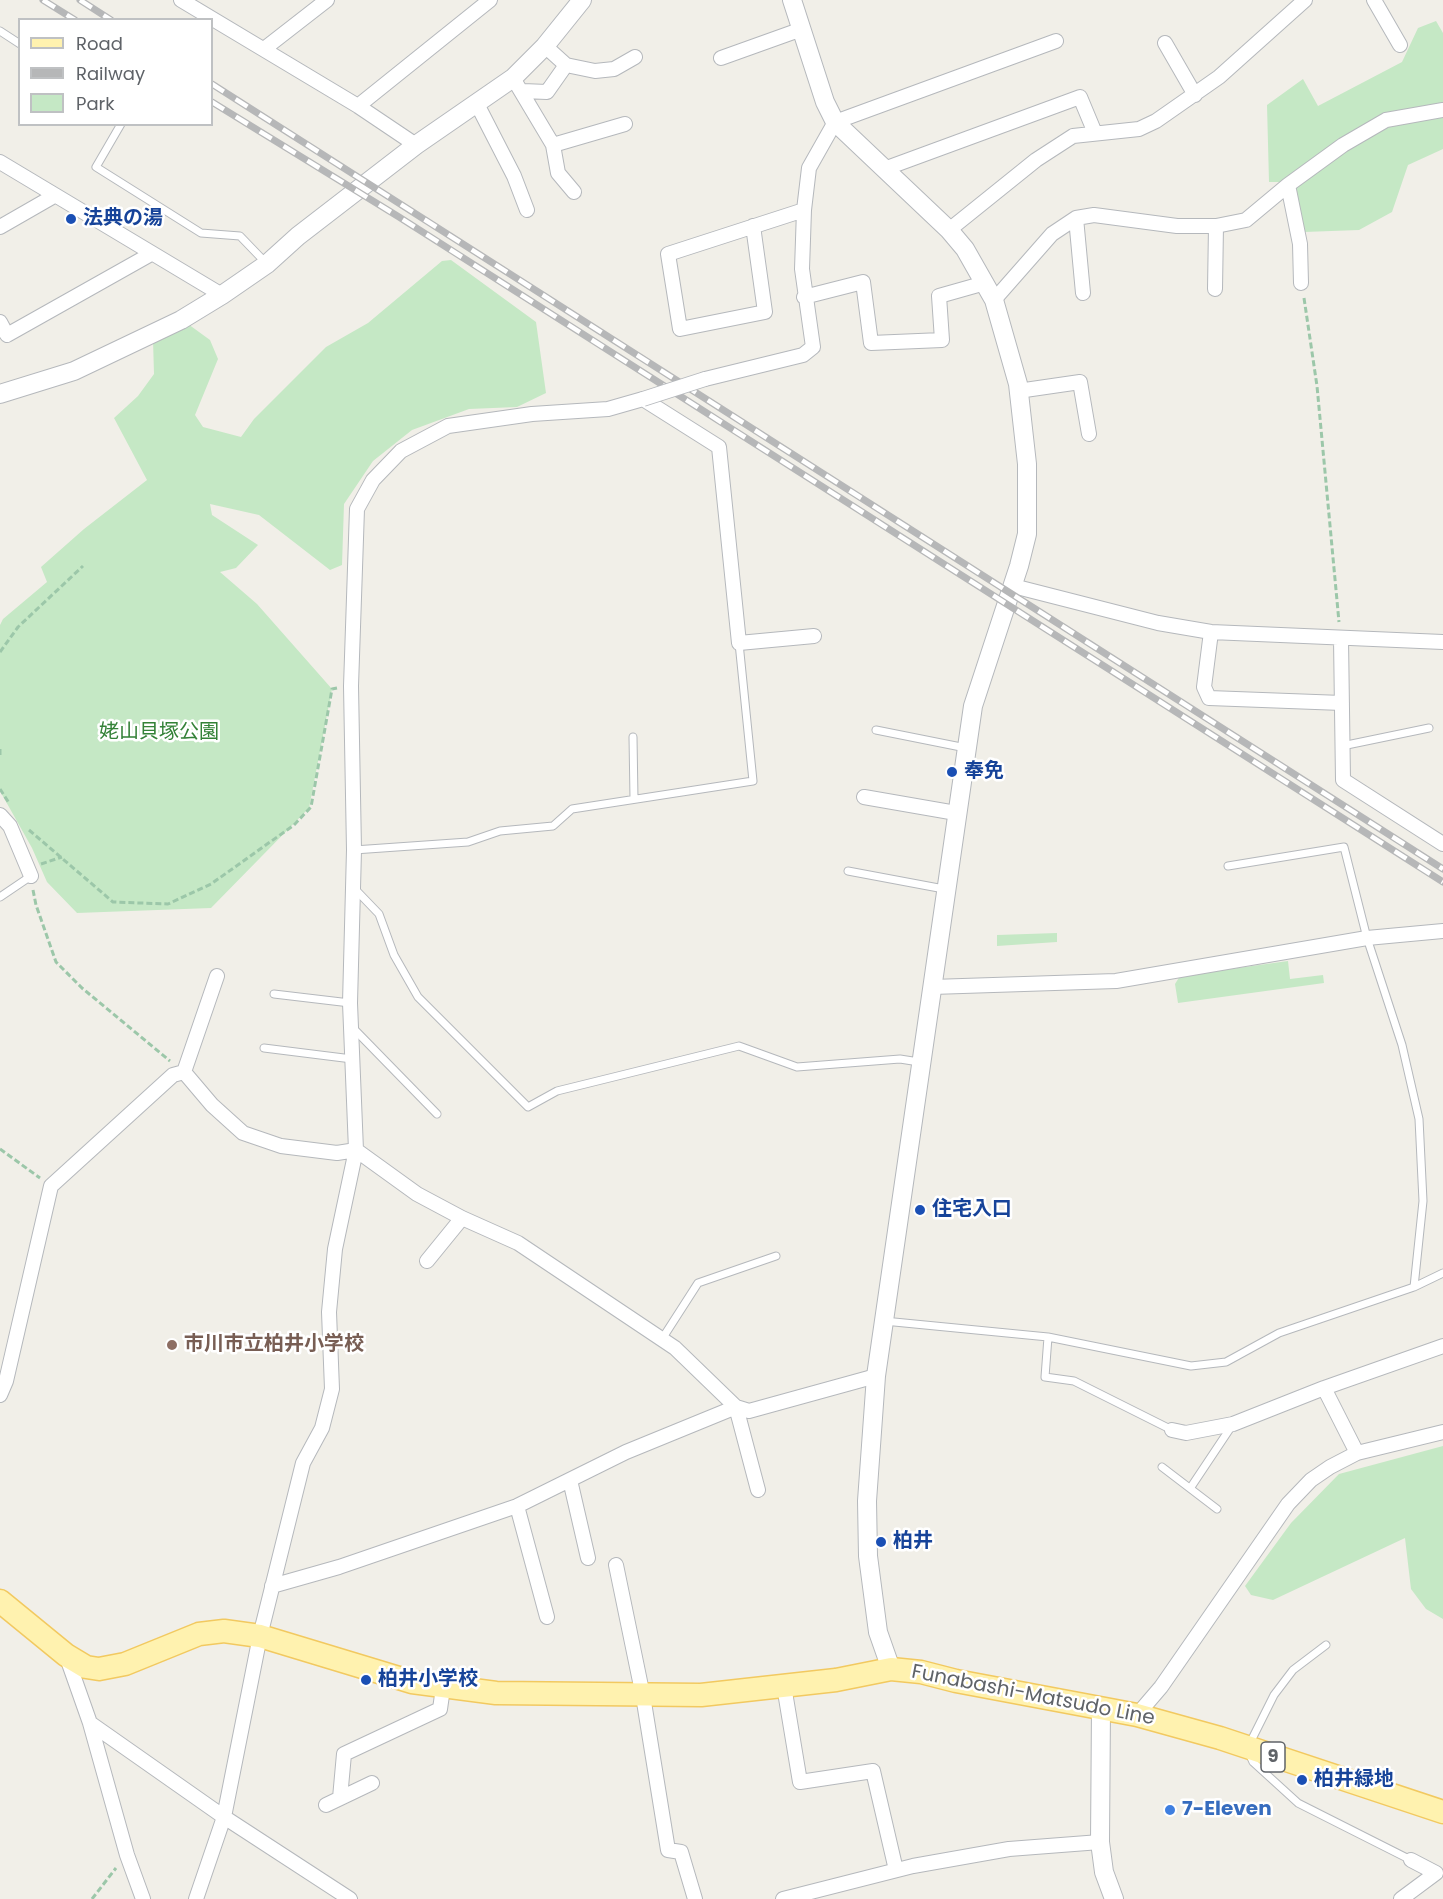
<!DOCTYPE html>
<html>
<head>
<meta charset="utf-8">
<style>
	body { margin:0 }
	#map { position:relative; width:1443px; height:1899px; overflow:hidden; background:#f1efe8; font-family:Poppins,sans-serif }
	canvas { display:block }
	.legend { position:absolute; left:18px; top:18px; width:195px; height:108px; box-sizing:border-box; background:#fff; border:2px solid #bfc1c3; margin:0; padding:8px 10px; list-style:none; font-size:18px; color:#5f6368 }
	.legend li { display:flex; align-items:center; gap:12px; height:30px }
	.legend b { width:30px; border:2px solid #bfc1c3 }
</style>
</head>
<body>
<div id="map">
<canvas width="1443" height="1899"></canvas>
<ul class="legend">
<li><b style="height:8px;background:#fff2af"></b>Road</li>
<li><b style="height:8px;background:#b6b7b8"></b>Railway</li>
<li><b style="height:16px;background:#c5e8c5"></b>Park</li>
</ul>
</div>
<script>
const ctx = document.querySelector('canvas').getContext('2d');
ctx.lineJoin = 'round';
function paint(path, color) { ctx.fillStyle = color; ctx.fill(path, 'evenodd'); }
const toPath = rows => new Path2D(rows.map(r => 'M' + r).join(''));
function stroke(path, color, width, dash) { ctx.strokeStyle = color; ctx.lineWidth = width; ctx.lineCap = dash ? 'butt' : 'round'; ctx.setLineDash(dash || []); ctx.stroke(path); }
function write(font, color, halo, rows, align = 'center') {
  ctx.font = font + ' Poppins,"Noto Sans JP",sans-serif'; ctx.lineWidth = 5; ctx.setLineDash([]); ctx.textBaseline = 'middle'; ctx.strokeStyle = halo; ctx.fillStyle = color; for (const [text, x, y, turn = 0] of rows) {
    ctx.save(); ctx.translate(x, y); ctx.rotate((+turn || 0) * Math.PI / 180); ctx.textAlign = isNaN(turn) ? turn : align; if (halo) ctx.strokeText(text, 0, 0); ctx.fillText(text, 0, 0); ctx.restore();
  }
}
const green = toPath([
	[1436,21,1443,33,1443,149,1408,165,1392,212,1359,230,1304,232,1293,189,1281,182,1269,182,1267,105,1303,79,1318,106,1402,62,1418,28],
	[451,260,536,322,546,393,517,407,469,409,412,430,373,461,344,504,342,565,330,570,259,515,210,504,212,515,258,545,236,568,220,572,257,604,332,689,309,808,211,908,77,913,47,882,32,848,0,791,0,625,3,619,47,582,41,567,84,529,147,480,114,418,138,396,154,374,153,340,188,324,210,340,218,359,195,415,203,427,241,437,254,419,326,347,368,323,442,261],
	[1057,933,1057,942,997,946,997,935],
	[1288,961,1290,979,1323,975,1324,983,1178,1003,1175,984,1180,976],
	[1443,1446,1443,1619,1426,1609,1411,1589,1405,1538,1273,1600,1251,1595,1245,1586,1291,1523,1339,1474]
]);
const path = toPath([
	[1304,298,1317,386,1339,622],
	[0,652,18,627,83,566],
	[0,749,0,756],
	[0,789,9,803],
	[29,830,113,902,168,904,211,884,294,825,311,807,332,689,337,688],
	[41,864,62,857],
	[33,890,36,905,56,962,82,988,170,1061],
	[0,1149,40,1178],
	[92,1899,116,1868]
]);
const service = toPath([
	[0,31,20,44],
	[121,124,96,167,201,233,240,236,265,262],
	[876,730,966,748],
	[633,737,634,799],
	[1342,746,1429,728],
	[354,850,468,842,500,831,553,826,572,809,753,781,739,643],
	[1228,866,1344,847,1367,938,1402,1045,1419,1119,1423,1201,1414,1287],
	[848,871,944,889],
	[354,888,379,914,394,955,418,997,528,1107,557,1091,739,1046,797,1067,900,1059,919,1062],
	[0,897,31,876],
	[274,994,350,1003],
	[353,1028,437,1114],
	[264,1048,352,1059],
	[884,1321,1048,1337,1191,1366,1226,1362,1279,1333,1414,1287,1443,1273],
	[1048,1337,1045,1377,1074,1381,1172,1430],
	[662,1339,698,1283,776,1256],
	[1162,1467,1217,1509],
	[1191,1487,1233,1424],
	[1250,1743,1274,1695,1293,1670,1326,1645],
	[1249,1753,1253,1762,1298,1803,1411,1860]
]);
const minor = toPath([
	[181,0,358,106,416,145],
	[1374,0,1400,45],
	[1165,43,1195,95],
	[545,46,566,65,595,71,614,69,635,57],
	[264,49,327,0],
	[721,58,802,29],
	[513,78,553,145,625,124],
	[523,91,547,92,566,65],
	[477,104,514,176,527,210],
	[358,106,490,0],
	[553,145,558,173,574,192],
	[0,162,222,295],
	[884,169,1080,97,1095,133],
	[1288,185,1300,244,1301,283],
	[1076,218,1083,293],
	[753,226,765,312,680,329,668,254,804,210],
	[0,227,54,196],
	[949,230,1036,160,1073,136,1139,129,1156,121,1219,77,1305,0],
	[1215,289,1216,226],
	[804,297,863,282,871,343,942,340,939,296,985,283],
	[994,300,1052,234,1076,218,1094,215,1177,226,1216,226,1246,220,1288,185,1343,145,1386,120,1443,110],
	[0,322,7,335,151,254],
	[705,379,803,355,813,347,802,269,804,210,809,168,835,122,1056,41],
	[1018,391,1080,382,1089,434],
	[1013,586,1158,623,1211,632,1443,642],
	[1211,632,1204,687,1209,698,1342,703],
	[1341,639,1343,780,1443,844],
	[864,797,956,813],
	[0,815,10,826,31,876],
	[932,987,1116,981,1367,938,1443,931],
	[184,1072,212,1105,243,1133,281,1146,337,1153,356,1150,417,1194,462,1218,518,1243,675,1348,736,1407,749,1411,876,1376],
	[184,1072,217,976],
	[427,1261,462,1218],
	[1324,1388,1357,1453],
	[0,1395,6,1381,51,1186,173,1075,184,1072],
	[1172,1430,1186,1433,1233,1424,1324,1388,1443,1346],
	[570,1480,588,1558],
	[517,1506,547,1617],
	[616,1565,643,1696,668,1850,681,1852,695,1899],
	[272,1586,339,1567,517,1506,626,1452,736,1407,758,1490],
	[66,1655,90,1723,127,1855,143,1899],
	[784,1686,800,1782,873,1771,896,1870],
	[1137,1715,1161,1687,1288,1504,1311,1480,1330,1467,1357,1453,1443,1432],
	[90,1723,224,1817,350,1899],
	[340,1798,344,1754,440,1709,443,1688],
	[326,1805,372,1783],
	[196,1899,224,1817,260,1636,303,1463,322,1428,332,1389,329,1312,335,1249,356,1150,350,1003,354,850,351,686,357,509,373,480,401,451,448,426,532,414,608,409,643,399,719,447,739,643,814,636],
	[783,1899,913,1866,1009,1849,1100,1842],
	[1401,1899,1436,1873,1411,1860]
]);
const tertiary = toPath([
	[792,0,825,102,835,122,949,230,965,249,994,300,1018,384,1027,464,1027,534,1019,566,973,706,876,1376,867,1501,868,1556,878,1632,891,1669],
	[0,394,74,371,181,320,222,295,267,264,298,236,416,145,513,78,545,46,582,0],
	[1101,1708,1100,1842,1104,1872,1114,1899]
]);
const primary = toPath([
	[0,1601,66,1655,86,1667,99,1669,125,1664,199,1634,224,1631,260,1636,412,1682,496,1693,701,1695,836,1680,891,1669,921,1672,956,1681,1137,1715,1220,1738,1443,1812]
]);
const rail = toPath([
	[43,0,75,20],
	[80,0,111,20],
	[212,84,1443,869],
	[212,102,399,217,1443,882]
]);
const minorBridge = toPath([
	[643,399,705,379]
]);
const markers = [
	[71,219,6,"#1a4fb4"],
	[952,772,6,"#1a4fb4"],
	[920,1210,6,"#1a4fb4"],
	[172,1345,6,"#8d6e63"],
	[881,1542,6,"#1a4fb4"],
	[366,1680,6,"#1a4fb4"],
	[1302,1780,6,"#1a4fb4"],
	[1170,1810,6,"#3f7fe0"]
];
const shields = [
	[1273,1757,24]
];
const shieldNames = [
	["9",1273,1757]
];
const transitNames = [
	["法典の湯",83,219],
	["奉免",964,772],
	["住宅入口",932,1210],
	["柏井",893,1542],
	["柏井小学校",378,1680],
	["柏井緑地",1314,1780]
];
const parkNames = [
	["姥山貝塚公園",159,733]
];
const educationNames = [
	["市川市立柏井小学校",184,1345]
];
const streetNames = [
	["Funabashi-Matsudo Line",1033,1696,11]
];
const shopNames = [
	["7-Eleven",1182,1810]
];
paint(green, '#c5e8c5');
stroke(service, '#b5b8bc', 9);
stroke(minor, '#b5b8bc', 16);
stroke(tertiary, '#b5b8bc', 20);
stroke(primary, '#f2c960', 25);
stroke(path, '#9cc7a9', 3, [6, 3]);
stroke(service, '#fff', 7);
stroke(minor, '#fff', 14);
stroke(tertiary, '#fff', 18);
stroke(primary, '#fff2af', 22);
stroke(rail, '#b6b7b8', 7);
stroke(rail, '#fff', 4.5, [14]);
stroke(minorBridge, '#b5b8bc', 16, []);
stroke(minorBridge, '#fff', 14);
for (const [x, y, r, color] of markers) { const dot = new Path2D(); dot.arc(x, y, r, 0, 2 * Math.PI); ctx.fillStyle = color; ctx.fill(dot); stroke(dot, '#fff', 2); }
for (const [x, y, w] of shields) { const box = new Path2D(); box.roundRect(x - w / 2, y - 15, w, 30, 4.5); ctx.fillStyle = '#fff'; ctx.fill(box); stroke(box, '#5f6368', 1.5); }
write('bold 18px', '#5f6368', null, shieldNames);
write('bold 20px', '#164399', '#fff', transitNames, 'left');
write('20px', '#348238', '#fff', parkNames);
write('bold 20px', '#785e54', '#fff', educationNames, 'left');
write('20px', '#5f6368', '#fff', streetNames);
write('bold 20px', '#366cbe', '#fff', shopNames, 'left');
</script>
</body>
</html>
